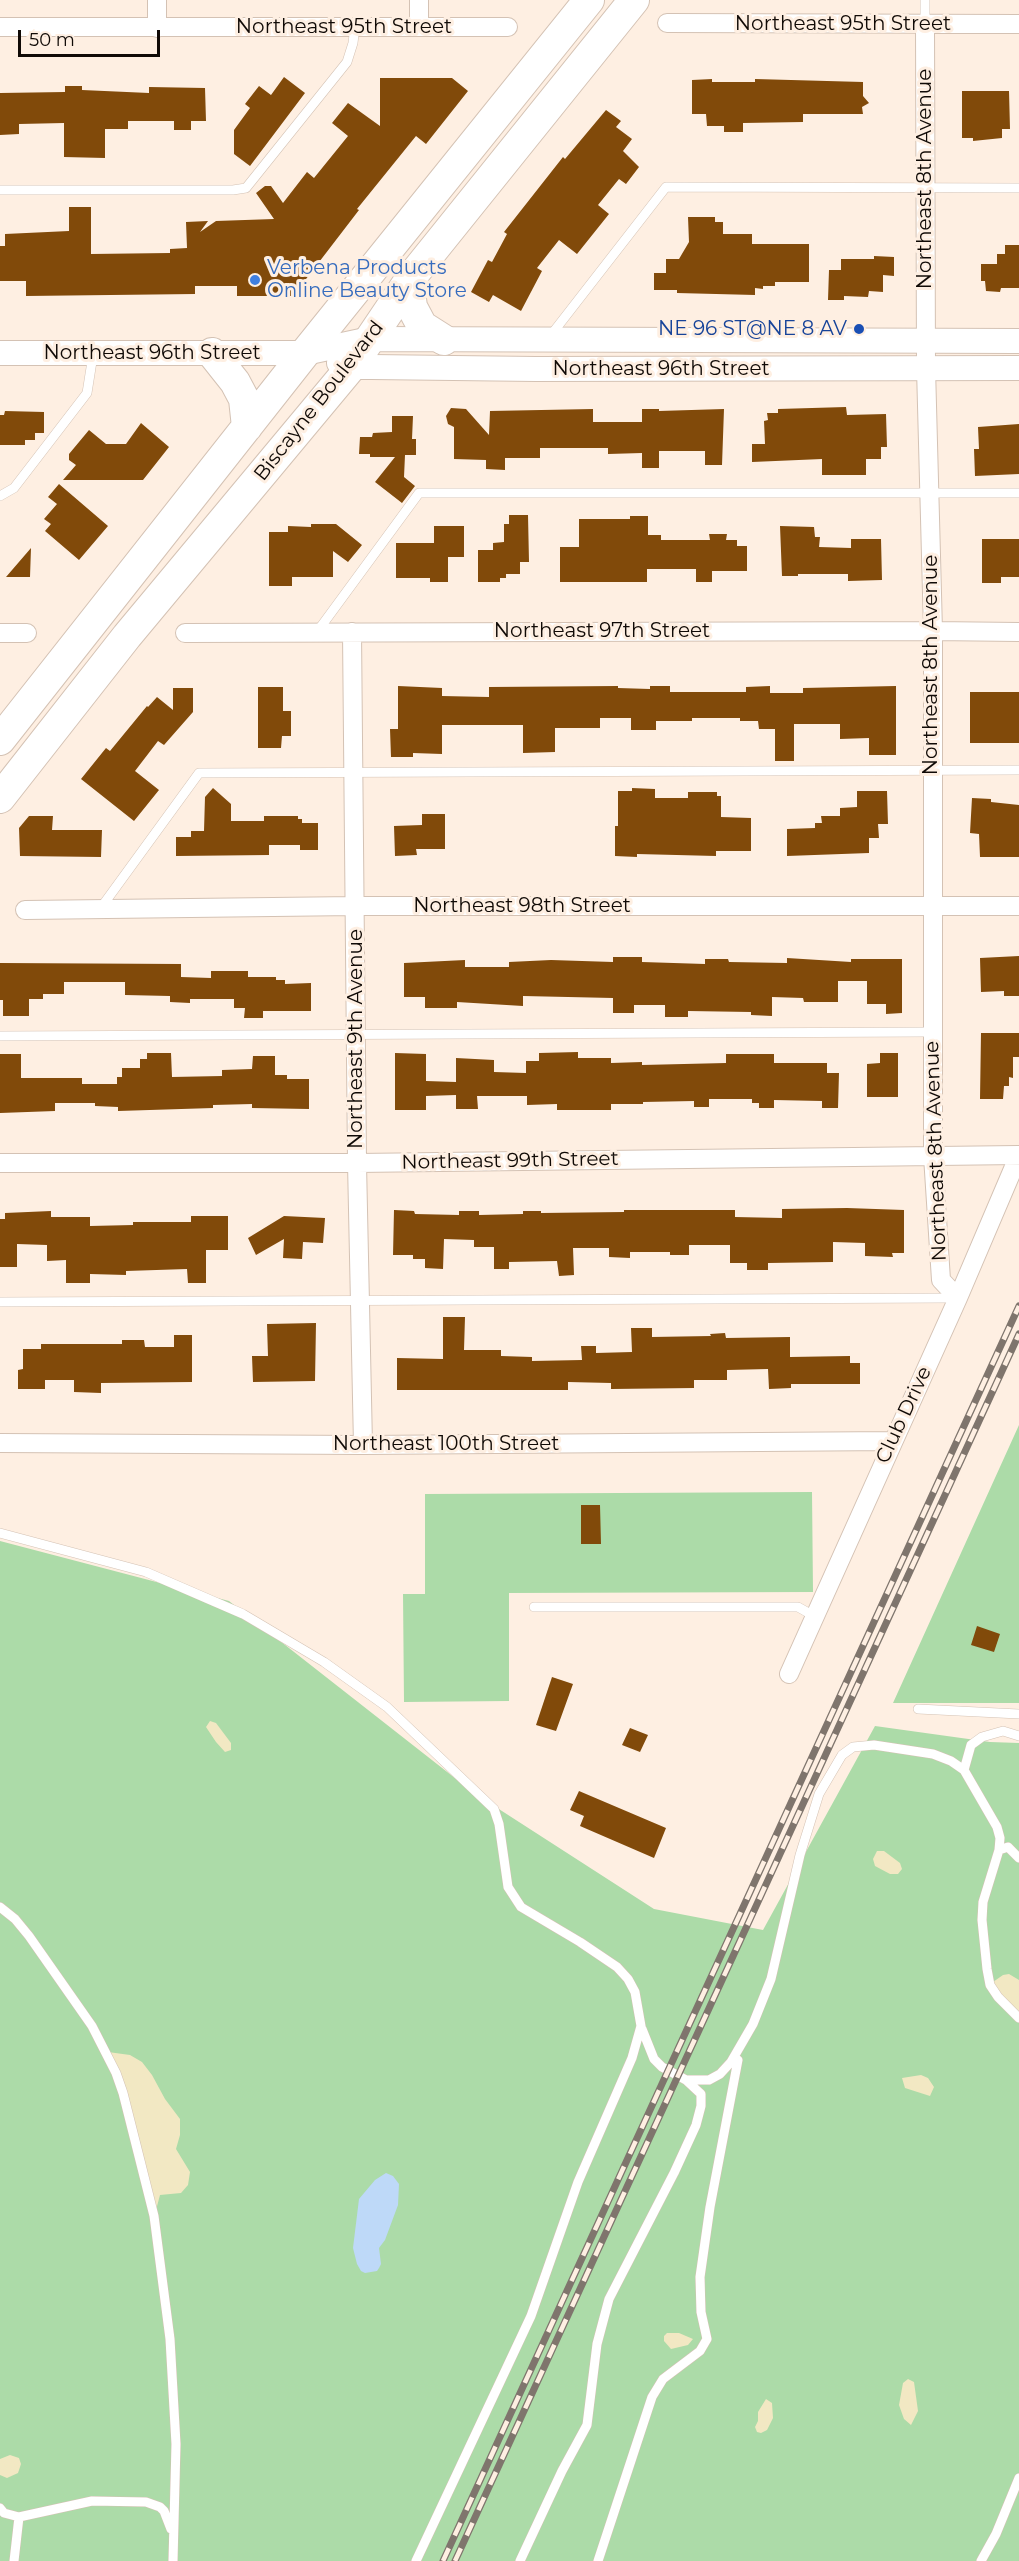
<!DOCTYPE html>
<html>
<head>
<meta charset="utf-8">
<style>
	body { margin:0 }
	#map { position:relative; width:1019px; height:2561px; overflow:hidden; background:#feefe2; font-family:Montserrat,sans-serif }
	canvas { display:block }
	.scale { position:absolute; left:18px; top:30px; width:142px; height:27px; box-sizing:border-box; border:3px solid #100a06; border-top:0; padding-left:8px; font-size:18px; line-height:21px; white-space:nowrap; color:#100a06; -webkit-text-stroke:4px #feefe2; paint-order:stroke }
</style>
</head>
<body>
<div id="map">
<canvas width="1019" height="2561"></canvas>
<div class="scale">50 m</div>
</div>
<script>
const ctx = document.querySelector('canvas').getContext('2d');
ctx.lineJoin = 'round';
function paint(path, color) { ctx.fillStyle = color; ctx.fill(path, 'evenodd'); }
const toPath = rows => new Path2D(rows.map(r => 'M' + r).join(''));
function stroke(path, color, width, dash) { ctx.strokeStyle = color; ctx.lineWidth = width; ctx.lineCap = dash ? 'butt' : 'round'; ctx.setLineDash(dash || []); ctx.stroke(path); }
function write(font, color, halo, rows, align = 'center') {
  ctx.font = font + ' Montserrat,sans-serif'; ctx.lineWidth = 6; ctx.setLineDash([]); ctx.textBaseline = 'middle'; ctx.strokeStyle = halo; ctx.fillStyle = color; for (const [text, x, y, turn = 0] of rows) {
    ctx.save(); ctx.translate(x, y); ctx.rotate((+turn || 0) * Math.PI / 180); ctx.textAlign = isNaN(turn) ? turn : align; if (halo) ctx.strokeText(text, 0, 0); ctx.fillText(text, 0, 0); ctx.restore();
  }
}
const green = toPath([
	[1019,1425,1019,1703,893,1703],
	[812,1492,813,1592,509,1593,509,1701,404,1702,403,1594,425,1594,425,1494],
	[0,1541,229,1601,474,1793,654,1909,763,1930,875,1726,990,1742,1019,1743,1019,2561,0,2561]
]);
const sand = toPath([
	[210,1721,216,1723,231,1743,231,1750,225,1752,216,1742,206,1727],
	[877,1851,884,1851,900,1863,902,1869,898,1874,890,1874,875,1866,873,1859],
	[1009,1974,1019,1980,1019,2014,1003,1999,993,1982,1003,1975],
	[108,2052,130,2055,142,2062,152,2075,165,2099,180,2119,180,2135,176,2149,190,2172,188,2185,181,2193,160,2195,156,2210],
	[921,2075,928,2078,934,2087,930,2096,905,2088,902,2078],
	[667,2333,679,2333,693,2339,688,2345,671,2349,664,2341,664,2336],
	[908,2379,914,2382,918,2411,911,2425,904,2419,899,2405,903,2383],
	[766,2399,772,2403,773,2418,767,2430,761,2433,757,2432,755,2427,758,2421,758,2412],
	[10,2455,19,2458,21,2464,18,2473,7,2478,0,2475,0,2459]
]);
const water = toPath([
	[386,2173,393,2176,399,2184,398,2205,385,2240,379,2248,381,2264,379,2268,377,2271,365,2273,361,2271,357,2264,353,2248,359,2199,375,2180]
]);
const building = toPath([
	[284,77,305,93,250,166,234,154,234,130,250,108,245,104,259,86,271,95],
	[380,78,452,78,468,91,426,144,416,136,357,209,359,210,293,296,237,296,237,286,195,286,195,294,26,296,26,281,0,281,0,246,5,246,5,234,69,231,69,207,91,207,91,254,170,253,170,249,187,248,186,222,208,221,200,232,216,221,274,219,256,193,265,186,271,186,283,203,307,172,314,178,348,136,332,123,348,103,380,126],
	[712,79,712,82,755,82,755,79,863,82,863,96,869,103,862,107,863,114,803,114,803,122,743,123,743,132,724,132,724,126,707,126,706,114,692,114,692,80],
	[65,86,82,86,82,90,149,93,149,87,205,88,206,121,191,121,191,130,174,130,174,121,128,121,128,129,105,129,105,158,64,157,64,123,19,124,19,134,0,135,0,93,65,92],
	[962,91,1009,91,1010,129,1002,129,1002,138,973,141,973,138,962,138],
	[606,110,621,121,616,127,632,139,623,151,639,167,626,184,619,179,598,205,609,214,577,254,559,240,537,268,542,271,521,311,493,295,489,302,471,292,488,260,492,262,507,234,504,232,563,157,565,159],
	[688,217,715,217,715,222,723,222,723,234,752,234,752,244,809,244,809,282,775,282,775,286,763,286,763,289,755,288,755,295,677,293,677,290,654,290,654,273,666,273,666,259,679,259,689,242],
	[1005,245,1019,245,1019,288,1001,288,1000,292,986,291,985,281,981,281,981,264,997,264,997,254,1005,254],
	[874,256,894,257,894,276,883,275,883,292,869,291,868,297,844,296,844,300,828,300,829,270,841,270,841,259,874,259],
	[846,407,847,415,886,414,887,447,881,447,881,459,866,459,866,475,822,475,822,459,752,462,752,444,765,444,764,421,768,420,767,413,778,413,778,409],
	[451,408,466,409,489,435,490,411,593,409,593,422,642,422,642,409,659,409,659,411,724,409,722,465,705,465,705,451,659,451,659,468,642,468,642,453,608,454,608,448,540,448,540,458,505,458,505,470,486,469,486,460,454,459,454,427,448,424,446,416],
	[5,411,44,412,44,433,35,433,35,440,25,440,25,445,0,445,0,415,4,415],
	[392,416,413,416,412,439,416,439,416,455,405,455,404,477,415,486,402,503,375,482,395,457,370,457,370,454,359,454,360,437,372,437,373,433,392,432],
	[141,423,169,447,143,480,63,480,76,465,69,460,69,454,89,430,106,444,126,444],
	[1019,424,1019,474,975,476,974,449,979,449,978,427],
	[59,484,108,526,79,560,45,531,51,524,44,519,57,504,48,497],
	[509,515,528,515,529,562,520,562,520,574,506,574,506,578,500,578,500,582,478,582,478,550,493,550,493,543,504,542,504,524,509,524],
	[630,516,648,516,648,535,661,535,661,540,710,540,709,534,727,534,726,540,737,540,737,546,747,546,747,571,712,571,712,582,696,582,696,569,647,569,647,582,560,582,560,547,579,547,579,519,630,519],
	[311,524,336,524,362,545,348,562,333,551,333,577,292,577,292,586,269,586,269,532,288,532,288,526,311,527],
	[434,526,464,526,464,557,448,557,448,582,430,582,430,578,396,578,396,543,434,543],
	[780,526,814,527,815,537,820,537,819,547,851,548,851,539,881,539,882,580,848,581,848,574,798,574,798,576,782,576],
	[982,539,1019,539,1019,577,1001,577,1001,583,982,583],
	[31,548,30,577,6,577],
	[398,686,442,688,442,696,489,697,489,687,618,686,618,688,650,689,650,686,670,686,670,692,746,692,746,687,770,686,770,693,803,693,803,688,896,686,896,755,869,755,869,738,840,739,840,724,794,724,794,761,775,761,775,729,759,729,758,721,740,721,740,718,692,718,692,721,656,721,656,730,631,730,631,718,600,718,600,728,555,728,555,752,523,753,523,725,442,725,442,754,413,753,413,757,391,757,390,729,398,729],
	[258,687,283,687,283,711,291,711,291,736,282,736,281,748,258,748],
	[173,688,193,688,193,712,164,745,158,741,135,771,159,790,134,821,81,779,106,748,110,751,147,706,148,707,157,697,173,710],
	[970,692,1019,692,1019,743,970,743],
	[213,788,231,804,231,821,264,821,264,816,298,816,298,819,302,819,302,823,318,823,318,850,300,850,300,845,269,845,269,855,176,856,176,837,191,837,191,831,204,831,205,797],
	[632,788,655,789,655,798,688,798,688,792,717,792,717,796,721,796,721,817,751,818,751,851,716,851,716,856,637,854,637,857,615,856,615,826,618,826,618,791,632,791],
	[857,791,887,791,888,824,878,824,879,838,869,838,869,853,787,856,787,829,815,828,815,823,822,823,821,816,840,816,840,808,857,807],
	[972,798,991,799,991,802,1019,805,1019,857,980,857,979,834,970,833],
	[422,814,445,814,445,849,416,849,417,855,395,856,394,826,422,825],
	[29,816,53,816,52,830,102,830,101,857,20,856,19,828],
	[1019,956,1019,996,1004,996,1004,991,981,992,980,958],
	[613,957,642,957,642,962,705,964,705,959,728,959,729,962,787,963,787,958,851,962,851,959,902,959,902,1013,886,1014,886,1004,867,1004,867,981,838,981,838,1002,804,1002,803,998,772,997,772,1016,751,1015,751,1012,688,1011,688,1017,665,1017,665,1005,634,1005,634,1013,613,1013,613,998,523,996,523,1006,457,1002,457,1008,425,1008,425,997,404,997,404,963,465,960,465,967,509,967,509,962,551,960,613,962],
	[0,963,181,964,181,977,211,978,211,971,248,971,248,977,276,977,276,980,285,980,285,984,311,983,311,1011,263,1011,263,1018,244,1018,245,1008,234,1008,234,999,190,999,190,1003,170,1002,170,996,125,995,125,982,64,982,64,994,43,994,43,999,29,999,29,1016,3,1016,3,1000,0,1000],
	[981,1033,1019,1033,1019,1057,1013,1057,1013,1078,1009,1077,1009,1086,1004,1086,1003,1099,980,1099],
	[578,1052,578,1058,611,1058,611,1063,642,1062,642,1065,726,1063,726,1054,774,1054,774,1063,827,1063,827,1073,839,1073,838,1108,822,1108,822,1101,774,1100,774,1108,759,1108,759,1103,752,1103,752,1099,709,1099,709,1107,694,1107,694,1101,643,1102,643,1104,611,1104,611,1110,557,1110,557,1104,527,1105,527,1096,477,1096,478,1109,456,1109,456,1095,426,1096,426,1110,395,1110,395,1053,426,1054,426,1081,456,1082,456,1058,494,1060,494,1072,526,1073,526,1061,539,1061,539,1053],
	[147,1053,171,1053,172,1077,222,1076,222,1070,252,1069,253,1056,275,1056,275,1075,287,1075,287,1079,309,1079,309,1109,252,1108,252,1104,213,1105,213,1108,118,1111,118,1107,95,1106,95,1103,55,1103,55,1111,0,1113,0,1054,21,1054,21,1078,82,1078,82,1084,117,1084,117,1077,122,1077,122,1068,140,1068,140,1059,147,1059],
	[880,1053,898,1053,898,1097,867,1097,867,1064,880,1063],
	[847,1208,904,1210,904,1253,892,1253,893,1257,865,1256,865,1243,833,1242,833,1262,768,1263,768,1270,747,1270,747,1263,730,1263,730,1245,689,1245,689,1255,670,1255,670,1252,630,1252,630,1258,609,1257,609,1248,573,1248,574,1275,559,1276,557,1261,509,1262,509,1269,494,1269,494,1247,474,1247,474,1240,444,1239,443,1269,425,1268,425,1259,413,1259,413,1255,393,1255,394,1210,414,1211,415,1214,459,1215,459,1211,479,1211,479,1215,523,1214,523,1211,541,1211,541,1213,624,1212,624,1210,735,1210,735,1217,782,1218,782,1209],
	[51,1211,51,1217,90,1217,90,1226,133,1225,133,1222,191,1222,191,1216,228,1216,228,1250,206,1250,206,1283,188,1283,187,1269,126,1271,126,1275,90,1274,90,1283,66,1283,66,1260,47,1261,47,1245,17,1244,17,1267,0,1267,0,1219,5,1219,5,1213],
	[284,1216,325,1218,323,1243,303,1242,302,1259,283,1258,284,1239,256,1255,248,1238],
	[443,1317,465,1317,464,1350,501,1350,501,1356,532,1357,532,1361,582,1360,581,1346,596,1346,596,1353,632,1352,631,1328,652,1328,652,1337,711,1336,710,1334,725,1333,726,1338,790,1337,790,1357,850,1356,850,1363,860,1363,860,1384,791,1384,791,1388,769,1389,768,1369,727,1370,727,1380,694,1380,694,1388,611,1389,611,1383,568,1382,568,1390,397,1390,397,1358,443,1359],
	[316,1323,315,1381,253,1382,252,1356,268,1356,267,1324],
	[174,1335,192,1335,192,1382,101,1383,101,1393,74,1392,74,1380,45,1380,45,1389,18,1389,18,1370,23,1369,23,1349,41,1349,41,1344,122,1344,122,1340,144,1340,145,1347,174,1347],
	[581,1505,600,1505,601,1544,581,1544],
	[977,1626,1000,1634,994,1652,971,1645],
	[552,1677,573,1684,556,1731,536,1725],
	[630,1728,648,1735,640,1752,622,1745],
	[579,1791,666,1828,654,1858,580,1826,584,1816,570,1810]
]);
const service = toPath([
	[925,24,925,0],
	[0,190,233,190,246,188,347,62,353,43,355,26],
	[551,335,666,187,1019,188],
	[0,496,14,488,87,393,93,355],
	[317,632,419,493,1019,493],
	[100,909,199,773,1019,770],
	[0,1036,932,1032],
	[0,1302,955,1298],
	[0,1533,146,1572,243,1614,324,1662,387,1707,494,1809,499,1824,508,1887,521,1907,580,1942,617,1967,628,1979,635,1992,641,2026,632,2058,578,2182,531,2316,416,2561],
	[534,1607,798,1607,814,1616],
	[918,1709,1019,1714],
	[964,1770,971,1745,982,1737,1003,1731,1019,1736],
	[999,1850,1008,1847,1019,1858],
	[0,1907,15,1919,29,1936,92,2026,116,2073,123,2093,154,2216,170,2339,176,2444,173,2561],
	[642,2029,654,2059,662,2067,686,2080,709,2080,720,2074,731,2062,753,2024,771,1979,800,1855,819,1794,842,1755,853,1747,874,1745,933,1754,951,1761,964,1770,997,1827,1000,1838,999,1850,983,1902,982,1920,987,1969,990,1985,998,1997,1019,2018],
	[0,2508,4,2513,19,2517,92,2501,146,2502,160,2507,164,2511,171,2529],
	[14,2561,19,2517],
	[520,2561,562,2471,587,2425,597,2344,609,2299,674,2173,696,2125,701,2106,701,2094,686,2080],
	[598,2561,652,2397,663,2379,700,2351,707,2339,701,2312,700,2277,710,2207,738,2060,731,2062],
	[981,2561,996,2534,1019,2478]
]);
const minor = toPath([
	[157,0,157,28],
	[419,0,419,26],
	[667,23,1019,24],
	[925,24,926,368,933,631,933,1156,941,1280,958,1298],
	[0,27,508,27],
	[352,632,357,1163,363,1445],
	[0,633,27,633],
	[185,633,933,631,1019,632],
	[25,910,355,906,1019,906],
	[0,1163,357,1163,1019,1155],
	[0,1443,363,1445,892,1441],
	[789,1674,958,1298,1019,1155]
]);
const tertiary = toPath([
	[0,353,305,353,370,339,1019,341],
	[339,363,351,367,371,367,536,369,1019,368]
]);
const primary = toPath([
	[413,275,410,291,412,307,422,326,444,340],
	[212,353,235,382,244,399,247,427],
	[0,740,305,353,589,0],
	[0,798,127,636,351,367,413,275,634,0]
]);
const rail = toPath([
	[443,2561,1019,1306],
	[455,2561,1019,1334]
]);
const markers = [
	[255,280,6,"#3f7fe0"],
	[859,329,6,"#1a4fb4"]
];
const streetNames = [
	["Northeast 95th Street",843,24],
	["Northeast 95th Street",344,27],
	["Northeast 8th Avenue",925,179,-90],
	["Northeast 96th Street",152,353],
	["Northeast 96th Street",661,369],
	["Biscayne Boulevard",319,401,-52],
	["Northeast 97th Street",602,631],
	["Northeast 8th Avenue",931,665,-90],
	["Northeast 98th Street",522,906],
	["Northeast 9th Avenue",356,1039,-90],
	["Northeast 8th Avenue",936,1151,-92],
	["Northeast 99th Street",510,1161,-1],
	["Club Drive",904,1415,-65],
	["Northeast 100th Street",446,1444]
];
const shopNames = [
	["Verbena Products",267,268],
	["Online Beauty Store",267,291]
];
const transitNames = [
	["NE 96 ST@NE 8 AV",847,329]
];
paint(green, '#acdba8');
paint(sand, '#f2e8c3');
paint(water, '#bed9f8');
paint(building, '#814a0a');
stroke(service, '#d4c2b4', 10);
stroke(minor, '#d4c2b4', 20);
stroke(tertiary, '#d4c2b4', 26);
stroke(primary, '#d4c2b4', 32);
stroke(service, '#fff', 9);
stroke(minor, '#fff', 18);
stroke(tertiary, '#fff', 24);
stroke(primary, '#fff', 30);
stroke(rail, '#7f756d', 7);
stroke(rail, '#feefe2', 4.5, [14]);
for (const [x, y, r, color] of markers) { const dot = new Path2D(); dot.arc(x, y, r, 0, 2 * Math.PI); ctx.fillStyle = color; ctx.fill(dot); stroke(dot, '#feefe2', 2); }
write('20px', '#100a06', '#feefe2', streetNames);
write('20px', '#366cbe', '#feefe2', shopNames, 'left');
write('20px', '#164399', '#feefe2', transitNames, 'right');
</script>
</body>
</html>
